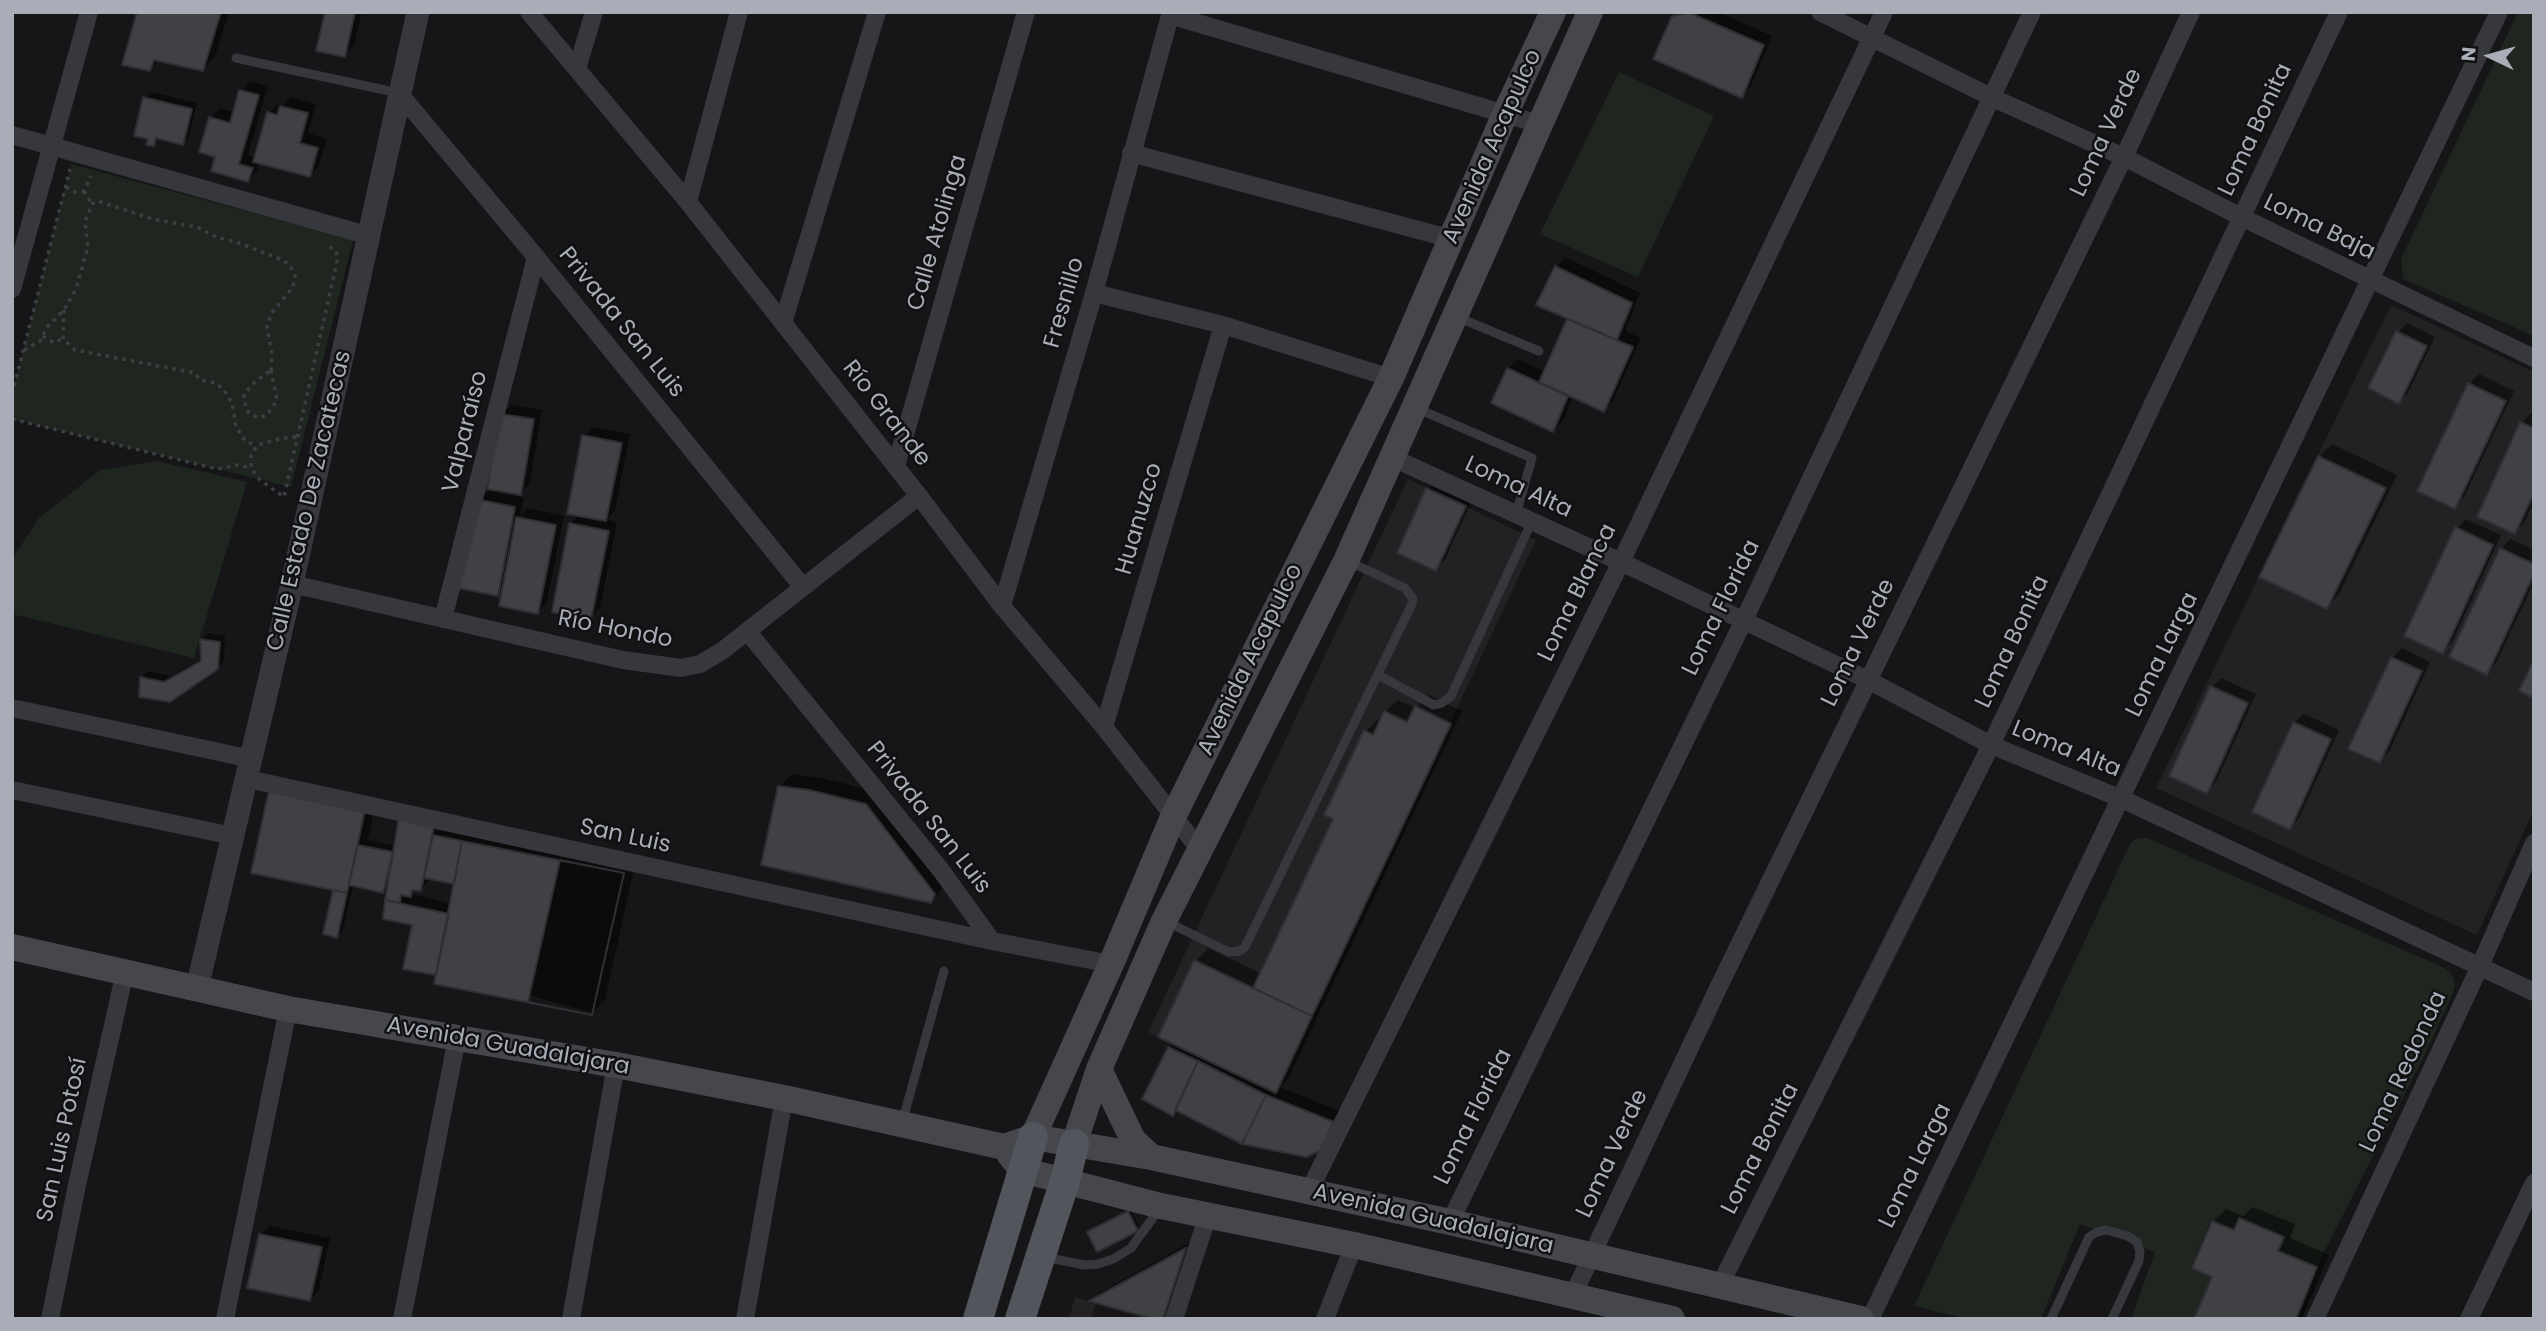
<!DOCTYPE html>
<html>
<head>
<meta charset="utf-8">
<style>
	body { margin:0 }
	#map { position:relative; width:2546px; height:1331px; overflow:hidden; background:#161618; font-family:Poppins,sans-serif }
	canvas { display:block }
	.frame { position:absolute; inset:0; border:14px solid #a8adb8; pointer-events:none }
	.north { position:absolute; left:2455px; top:21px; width:70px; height:70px; -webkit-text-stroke:5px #111113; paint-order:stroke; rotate:275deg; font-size:19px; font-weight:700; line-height:28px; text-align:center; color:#a8adb8 }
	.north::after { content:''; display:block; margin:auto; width:24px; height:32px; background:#a8adb8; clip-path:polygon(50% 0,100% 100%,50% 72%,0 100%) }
</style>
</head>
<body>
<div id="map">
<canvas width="2546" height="1331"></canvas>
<div class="frame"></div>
<div class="north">N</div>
</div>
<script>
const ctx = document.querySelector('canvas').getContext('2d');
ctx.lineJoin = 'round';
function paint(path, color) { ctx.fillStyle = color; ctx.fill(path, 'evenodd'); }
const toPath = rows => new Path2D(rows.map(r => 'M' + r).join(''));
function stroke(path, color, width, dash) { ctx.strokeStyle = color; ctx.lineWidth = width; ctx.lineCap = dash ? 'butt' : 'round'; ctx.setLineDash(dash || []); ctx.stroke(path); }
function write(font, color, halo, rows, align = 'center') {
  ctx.font = font + ' Poppins,sans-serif'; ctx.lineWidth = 5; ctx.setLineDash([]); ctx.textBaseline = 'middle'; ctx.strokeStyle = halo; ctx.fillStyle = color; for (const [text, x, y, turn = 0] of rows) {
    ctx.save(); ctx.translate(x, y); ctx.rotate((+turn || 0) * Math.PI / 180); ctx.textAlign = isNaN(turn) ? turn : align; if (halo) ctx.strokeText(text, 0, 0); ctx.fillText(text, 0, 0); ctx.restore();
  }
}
const built = toPath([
	[2391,305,2534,372,2534,809,2477,935,2156,788],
	[1408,479,1536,540,1276,1093,1148,1032],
	[1075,1297,1096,1303,1091,1319,1069,1319]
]);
const green = toPath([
	[2518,12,2534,12,2534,336,2403,279,2401,259],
	[1619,72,1714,116,1638,277,1540,234],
	[71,164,353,240,291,487,12,419,12,394],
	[157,461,247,482,194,658,12,614,12,559,39,518,100,470],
	[2147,838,2445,968,2452,975,2455,985,2453,993,2426,1052,2317,1266,2279,1250,2284,1236,2238,1217,2233,1229,2211,1219,2191,1267,2211,1277,2193,1319,2131,1319,2155,1252,2080,1224,2041,1319,1968,1319,1914,1306,2130,844,2135,839]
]);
const shadow = toPath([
	[139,12,229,12,215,57,202,69,159,59,149,69],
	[327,12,362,12,354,46,344,55],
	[1678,12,1719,12,1772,36,1751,86,1741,96,1674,17],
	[250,81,268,86,248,155,256,158,269,113,278,104,283,105,291,97,316,104,308,133,327,139,319,166,310,175,260,162,257,171,248,180,217,156,210,118,220,108,234,112,241,91],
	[151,92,197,103,189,137,183,143,160,138,153,144,145,98],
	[1565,257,1640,293,1625,331,1641,338,1613,401,1603,410,1573,396,1563,421,1553,430,1494,402,1508,369,1518,359,1545,372,1570,318,1556,267],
	[2407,323,2435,337,2408,393,2399,402,2398,332],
	[2479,374,2514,391,2464,497,2455,507,2469,384],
	[511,405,542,410,530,483,521,493,494,488,493,491,524,498,520,516,528,508,564,516,547,602,538,612,504,587,497,594,477,500,489,491,501,415],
	[2531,413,2534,414,2534,502,2524,523,2515,532,2479,516,2522,423],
	[593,427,630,434,615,510,606,519,617,522,600,608,590,618,570,524,580,514,584,436],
	[2332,444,2397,475,2339,594,2327,607,2319,457],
	[1437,480,1474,496,1445,560,1436,569,1427,489],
	[2466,519,2501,535,2452,642,2442,652,2457,528],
	[2510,539,2534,550,2534,582,2496,663,2487,672,2501,549],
	[208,633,225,636,224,661,217,667,141,695,142,677,148,671,171,676,202,659,202,639],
	[2402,648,2430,662,2389,752,2379,761,2392,658],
	[2221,678,2256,694,2216,782,2207,792,2212,687],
	[1429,695,1462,711,1288,1079,1279,1087,1342,1112,1329,1140,1177,1109,1172,1114,1169,1048,1174,1043,1196,961,1208,948,1262,974,1335,818,1366,731,1379,718,1382,720,1385,712,1398,700,1416,708],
	[2304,714,2339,730,2299,818,2290,828,2294,723],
	[792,774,822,778,879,792,943,888,930,901,779,787],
	[283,778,377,798,368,840,396,846,401,818,636,860,605,1000,592,1013,439,970,414,923,385,917,390,883,383,891,353,886,343,930,337,936,335,889],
	[431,878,456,882,452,904,411,894,417,889,421,889],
	[2253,1207,2295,1224,2290,1238,2329,1255,2302,1319,2196,1319,2214,1276,2213,1222,2226,1209,2243,1216],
	[1131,1210,1139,1227,1137,1230,1092,1230],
	[270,1226,330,1238,319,1290,310,1300,260,1235],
	[1193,1241,1171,1310,1162,1319,1093,1300,1101,1292]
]);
const building = toPath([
	[137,12,221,12,203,71,154,60,150,71,122,65,137,12],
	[325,12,355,12,345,57,316,51,325,12],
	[1690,13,1764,45,1742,98,1653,59,1672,16,1690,13],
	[239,90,259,95,239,164,253,168,248,182,211,171,215,157,199,152,209,117,230,123,239,90],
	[143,97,192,109,183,145,156,138,154,146,146,145,148,139,134,136,143,97],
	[280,106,308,113,300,143,318,148,310,177,253,162,267,112,277,115,280,106],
	[1555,266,1632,303,1617,340,1536,305,1555,266],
	[1567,319,1633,347,1604,412,1539,382,1567,319],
	[2396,331,2427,346,2399,404,2368,388,2396,331],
	[1507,368,1568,396,1553,432,1491,403,1507,368],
	[2468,383,2506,401,2455,509,2417,491,2468,383],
	[500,414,534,419,521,495,487,489,500,414],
	[2520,422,2534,428,2534,493,2515,534,2477,517,2520,422],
	[582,435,622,443,606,521,567,514,582,435],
	[2318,456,2386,488,2327,609,2259,577,2318,456],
	[1426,488,1466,506,1436,571,1397,553,1426,488],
	[476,499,515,507,498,596,458,588,476,499],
	[516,517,556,525,538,614,499,606,516,517],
	[569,523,609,531,591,620,552,612,569,523],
	[2455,527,2493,545,2443,654,2404,636,2455,527],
	[2500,548,2534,564,2534,574,2487,675,2449,657,2500,548],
	[200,639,220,642,218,669,170,702,139,697,140,677,164,682,201,661,200,639],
	[2391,657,2422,671,2380,763,2348,749,2391,657],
	[2534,659,2534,698,2519,691,2534,659],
	[2210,686,2248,703,2207,794,2169,776,2210,686],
	[1415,706,1451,724,1312,1016,1253,988,1333,819,1324,815,1364,730,1373,735,1384,711,1407,722,1415,706],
	[2293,722,2331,739,2290,830,2252,812,2293,722],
	[778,786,809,790,866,804,935,894,931,903,761,865,778,786],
	[269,790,365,810,347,893,251,873,269,790],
	[399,817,434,826,421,891,412,890,411,897,401,895,400,903,385,900,399,817],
	[433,835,462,841,454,884,424,878,433,835],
	[462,841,624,873,592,1015,434,984,462,841],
	[358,845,393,852,383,893,349,885,358,845],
	[560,860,624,873,592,1015,528,1002,560,860],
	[333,890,347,893,337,938,323,934,333,890],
	[385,900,449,914,436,975,403,969,412,925,383,919,385,900],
	[1194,960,1312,1016,1276,1093,1158,1037,1194,960],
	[1168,1047,1198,1061,1173,1116,1142,1099,1168,1047],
	[1198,1061,1266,1095,1242,1144,1175,1110,1198,1061],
	[1266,1095,1334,1122,1320,1151,1306,1157,1242,1144,1266,1095],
	[1128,1211,1138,1231,1097,1252,1087,1232,1128,1211],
	[2239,1218,2284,1237,2278,1251,2317,1267,2296,1319,2194,1319,2212,1277,2192,1268,2212,1221,2234,1230,2239,1218],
	[259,1234,322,1247,310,1301,247,1288,259,1234],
	[1186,1248,1163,1319,1153,1319,1089,1301,1186,1248]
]);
const path = toPath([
	[66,187,75,192,84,191,91,176],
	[84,191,92,204],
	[64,310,63,339,75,350,195,373,200,380,216,383,224,390,232,403,236,427,246,442,257,445],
	[43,336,54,343,62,339],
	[24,350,40,341,47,327,64,310,76,289,88,247,85,222,92,204,98,201,152,219,197,227,216,237,236,242,280,259,290,265,295,276,293,287,271,314,267,327,272,355,271,370],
	[271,370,277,400,268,414,260,418,252,415,246,410,244,394,256,381,271,370],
	[12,394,70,169],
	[12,419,217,469,238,465,251,468],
	[296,437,283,438,257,445,251,456,251,468,260,480,284,497,338,257,335,250,328,246]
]);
const service = toPath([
	[236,58,399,93],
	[1457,317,1539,351],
	[1416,408,1532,458,1516,514],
	[1378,675,1434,705,1442,703,1451,696,1532,521],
	[1167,922,1229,952,1240,951,1245,947,1411,606,1413,599,1405,588,1348,561],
	[902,1123,944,971],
	[1045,1257,1084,1265,1098,1264,1113,1259,1131,1248,1160,1208],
	[2051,1319,2089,1237,2097,1232,2106,1230,2128,1236,2137,1242,2140,1251,2139,1261,2112,1319]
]);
const minor = toPath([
	[529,12,688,202,919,496,1002,606,1104,727,1200,850],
	[1820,12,1993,98,2124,157,2241,217,2534,358],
	[1170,15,1539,124],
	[577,69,594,12],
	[399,93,536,257,802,586],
	[12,135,370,236],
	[1131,153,1452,239],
	[688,202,739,12],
	[12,289,89,12],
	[1094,293,1223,325,1391,378],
	[783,323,877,12],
	[1393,458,1621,562,1868,680,1991,745,2122,799,2534,992],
	[896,466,1026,12],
	[292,584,623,660,681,668,700,664,722,651,919,496],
	[1002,606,1094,293,1171,12],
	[443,619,536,257],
	[748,632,940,869,992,941,1111,964],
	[12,708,252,759],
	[1104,727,1223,325],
	[248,779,992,941],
	[12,790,233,836],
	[1309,1191,1621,562,1884,12],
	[1450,1222,1743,622,2032,12],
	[1719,1287,1991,745,2339,12],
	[1573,1295,1721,982,2124,157,2191,12],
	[50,1319,77,1185,125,972],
	[225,1319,288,1009],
	[402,1319,457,1038],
	[571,1319,616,1065],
	[745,1319,784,1098],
	[1174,1319,1208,1215],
	[1325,1319,1354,1245],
	[1870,1319,2499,12],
	[2315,1319,2480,966,2534,843],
	[2469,1319,2534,1183]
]);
const tertiary = toPath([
	[197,988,292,584,418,12]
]);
const secondary = toPath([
	[12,947,288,1009,616,1065,784,1098,1004,1147,1033,1137,1151,1157,1450,1222,1861,1319],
	[1099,1069,1133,1140,1151,1157],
	[1033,1137,1111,964,1173,817,1391,378,1505,114,1553,12],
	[1074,1144,1099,1069,1164,921,1346,561,1590,12],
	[1009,1154,1022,1170,1161,1206,1354,1245,1672,1319]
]);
const primary = toPath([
	[978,1319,1033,1137],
	[1020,1319,1065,1181,1074,1144]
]);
const streetNames = [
	["Loma Bonita",2256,130,-65],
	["Loma Verde",2107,133,-65],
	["Avenida Acapulco",1493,147,-66],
	["Loma Baja",2319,228,26],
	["Calle Atolinga",938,233,-74],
	["Fresnillo",1065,303,-74],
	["Privada San Luis",621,323,51],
	["Río Grande",886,414,52],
	["Valparaíso",466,432,-76],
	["Loma Alta",1518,488,25],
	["Calle Estado De Zacatecas",310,501,-77],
	["Huanuzco",1140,519,-74],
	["Loma Blanca",1578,593,-64],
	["Loma Florida",1722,608,-64],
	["Río Hondo",615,630,11],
	["Loma Bonita",2013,642,-65],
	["Loma Verde",1859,643,-64],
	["Loma Larga",2163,655,-64],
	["Avenida Acapulco",1251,660,-64],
	["Loma Alta",2066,750,22],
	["Privada San Luis",928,818,52],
	["San Luis",625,837,12],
	["Avenida Guadalajara",508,1047,10],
	["Loma Redonda",2404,1072,-65],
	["Loma Florida",1474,1117,-64],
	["San Luis Potosí",63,1140,-78],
	["Loma Bonita",1761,1149,-63],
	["Loma Verde",1613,1154,-65],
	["Loma Larga",1916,1166,-64],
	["Avenida Guadalajara",1433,1220,13]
];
paint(built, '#222225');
paint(green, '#1e261f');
paint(shadow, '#0007');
paint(building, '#404145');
stroke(building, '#303034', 2);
stroke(path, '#3d3f44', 3.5, [3.5, 5]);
stroke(service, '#37383d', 9);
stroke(minor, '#37383d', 18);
stroke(tertiary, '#37383d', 23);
stroke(secondary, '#45474d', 26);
stroke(primary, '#53555c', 30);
write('23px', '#a8adb8', '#111113', streetNames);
</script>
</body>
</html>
